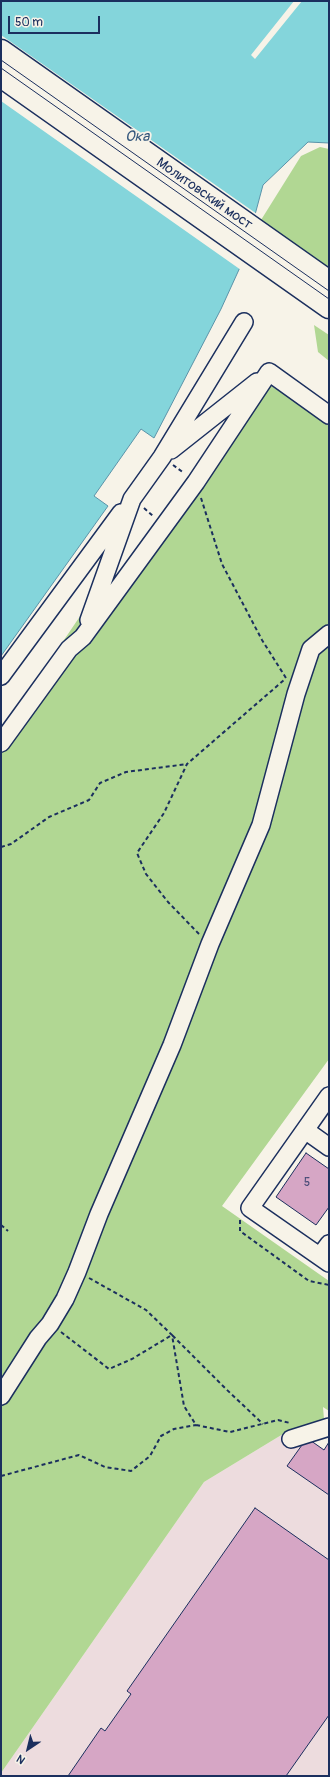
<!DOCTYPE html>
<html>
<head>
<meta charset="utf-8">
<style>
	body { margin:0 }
	#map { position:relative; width:330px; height:1777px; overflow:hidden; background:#f7f3e8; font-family:Pangolin,sans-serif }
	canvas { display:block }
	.frame { position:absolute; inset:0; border:2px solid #1b2f5e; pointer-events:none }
	.north { position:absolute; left:8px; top:1729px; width:40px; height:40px; -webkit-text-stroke:3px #f7f3e8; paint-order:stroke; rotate:215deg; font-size:11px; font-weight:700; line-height:16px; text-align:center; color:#1b2f5e }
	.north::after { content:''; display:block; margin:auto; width:14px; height:18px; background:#1b2f5e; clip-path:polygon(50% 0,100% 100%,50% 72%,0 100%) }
	.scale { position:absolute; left:8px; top:16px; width:92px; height:18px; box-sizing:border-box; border:2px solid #1b2f5e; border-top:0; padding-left:5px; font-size:12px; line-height:14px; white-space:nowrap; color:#1b2f5e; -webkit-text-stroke:3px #f7f3e8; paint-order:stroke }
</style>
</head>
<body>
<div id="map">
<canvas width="330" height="1777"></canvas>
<div class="frame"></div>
<div class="north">N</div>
<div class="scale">50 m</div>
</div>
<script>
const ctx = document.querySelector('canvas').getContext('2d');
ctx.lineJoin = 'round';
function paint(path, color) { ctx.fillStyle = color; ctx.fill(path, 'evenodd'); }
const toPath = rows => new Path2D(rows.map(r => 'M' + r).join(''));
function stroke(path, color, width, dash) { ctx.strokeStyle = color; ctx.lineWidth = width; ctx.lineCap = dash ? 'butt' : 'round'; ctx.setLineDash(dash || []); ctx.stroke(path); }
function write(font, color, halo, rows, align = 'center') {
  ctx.font = font + ' Pangolin,sans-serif'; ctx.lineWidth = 3.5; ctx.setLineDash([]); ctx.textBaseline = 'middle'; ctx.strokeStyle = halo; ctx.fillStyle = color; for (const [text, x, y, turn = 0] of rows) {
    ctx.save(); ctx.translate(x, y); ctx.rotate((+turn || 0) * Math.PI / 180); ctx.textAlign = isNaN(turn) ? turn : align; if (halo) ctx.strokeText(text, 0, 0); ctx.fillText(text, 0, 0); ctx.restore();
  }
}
const built = toPath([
	[283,1434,301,1446,307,1438,324,1449,329,1442,329,1776,1,1776,1,1773,204,1482]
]);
const green = toPath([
	[320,147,329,149,329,271,270,233,261,220,301,156],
	[314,325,329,335,329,361,318,352],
	[271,386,329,422,329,1059,222,1206,329,1281,329,1411,323,1407,324,1419,283,1434,204,1482,1,1773,1,733,89,603,78,648,91,643]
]);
const water = toPath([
	[1,1,329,1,329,143,308,142,263,185,242,263,221,309,154,438,141,429,94,496,108,506,1,656,1,1]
]);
const pier = toPath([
	[294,1,302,1,255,59,251,55],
	[1,35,257,214,241,270,1,101]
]);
const building = toPath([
	[306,1153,329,1169,329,1207,316,1225,276,1197,306,1153],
	[307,1438,324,1450,329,1442,329,1495,287,1466,307,1438],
	[255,1508,329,1560,329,1715,286,1776,68,1776,101,1728,105,1731,131,1694,127,1691,255,1508]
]);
const path = toPath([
	[173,465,184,473],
	[201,498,222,564,262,640,286,678],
	[144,508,153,516],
	[1,847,11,844,49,817,89,800,100,783,126,772,187,764],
	[199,934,168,902,146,874,137,853,164,813,187,764,284,680],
	[240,1220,240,1231,309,1281,329,1285],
	[1,1225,8,1231],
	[89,1278,146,1310,172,1335,184,1406,196,1425,230,1432,278,1420,290,1423],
	[61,1332,109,1369,132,1359,172,1335,226,1389,263,1424],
	[1,1476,79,1455,105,1467,131,1471,150,1456,161,1436,174,1429,196,1425]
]);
const minor = toPath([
	[171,450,257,382],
	[89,620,132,499,162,457,244,322],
	[1,676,121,513],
	[1,743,69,649,83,637,196,482,269,372,329,415],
	[329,1096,250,1208,329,1263],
	[305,1130,329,1147],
	[320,1256,329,1244],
	[1,1396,38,1338,50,1324,65,1299,77,1272,99,1214,172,1045,210,944,261,825,296,694,311,649,329,634],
	[291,1439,329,1427]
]);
const major = toPath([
	[1,51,329,282],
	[1,76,329,307]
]);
const tram = toPath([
	[1,60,329,291],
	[1,68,329,299]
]);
const numberNames = [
	["5",307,1183]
];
const streetNames = [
	["Молитовский мост",204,194,35]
];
const waterNames = [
	["Ока",137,137]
];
paint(built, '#eddcde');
paint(green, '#b1d793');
paint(water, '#84d5db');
stroke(water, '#5a93a9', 1);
paint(pier, '#f7f3e8');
paint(building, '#d6a6c5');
stroke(building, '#1b2f5e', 1);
stroke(minor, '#1b2f5e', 20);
stroke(major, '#1b2f5e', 25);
stroke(path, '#1b2f5e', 2, [4, 3]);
stroke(minor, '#f7f3e8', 17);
stroke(major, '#f7f3e8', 22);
stroke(tram, '#1b2f5e', 1);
write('12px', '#4a4d78', null, numberNames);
write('14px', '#1b2f5e', '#f7f3e8', streetNames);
write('italic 15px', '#35587d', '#f7f3e8', waterNames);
</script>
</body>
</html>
